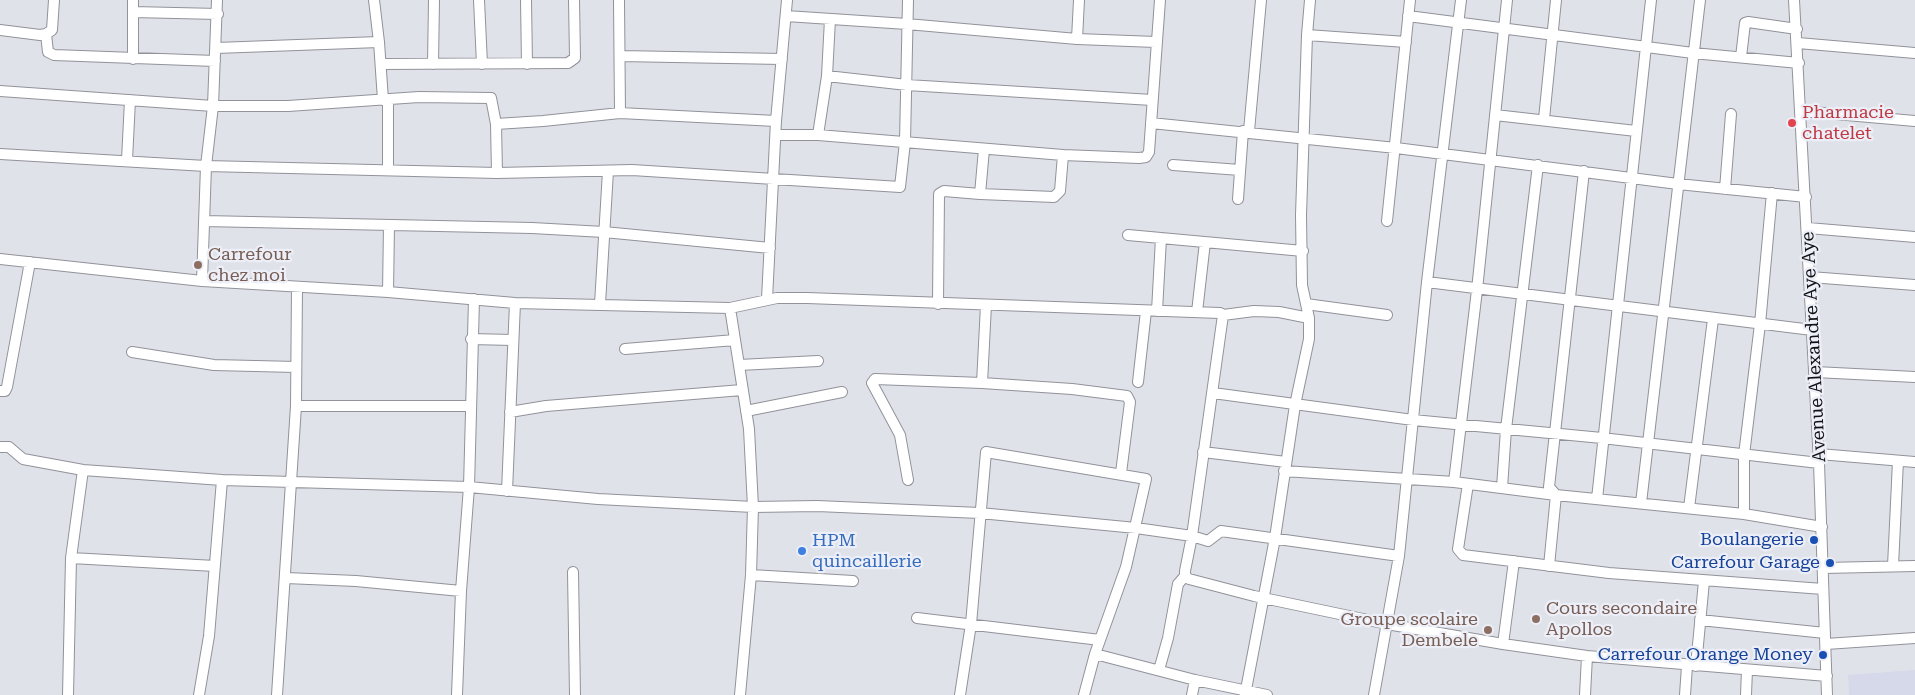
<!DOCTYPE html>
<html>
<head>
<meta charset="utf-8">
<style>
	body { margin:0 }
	canvas { display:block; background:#e0e2ea }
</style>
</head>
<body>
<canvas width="1915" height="695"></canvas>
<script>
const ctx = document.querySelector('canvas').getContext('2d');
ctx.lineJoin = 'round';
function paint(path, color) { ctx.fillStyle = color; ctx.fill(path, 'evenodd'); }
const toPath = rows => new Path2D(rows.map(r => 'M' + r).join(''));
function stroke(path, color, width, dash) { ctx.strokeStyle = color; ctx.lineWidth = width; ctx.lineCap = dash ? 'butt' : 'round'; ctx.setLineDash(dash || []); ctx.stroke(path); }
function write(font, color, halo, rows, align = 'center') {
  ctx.font = font + ' "Roboto Serif",serif'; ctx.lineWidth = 4.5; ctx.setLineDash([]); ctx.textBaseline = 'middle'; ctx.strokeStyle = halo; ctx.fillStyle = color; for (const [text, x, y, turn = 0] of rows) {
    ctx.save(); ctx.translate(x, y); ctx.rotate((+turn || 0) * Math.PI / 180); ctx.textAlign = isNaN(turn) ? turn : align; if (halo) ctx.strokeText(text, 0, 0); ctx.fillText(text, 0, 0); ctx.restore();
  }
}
const built = toPath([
	[1915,670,1915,695,1849,695,1848,675]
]);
const minor = toPath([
	[374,0,379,42,383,100],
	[479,0,482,64],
	[526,0,527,64],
	[619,0,620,113],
	[1794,0,1819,463,1827,695],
	[133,12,218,14],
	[786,16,907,24,1077,39,1156,42],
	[1408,16,1693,53,1799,63],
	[0,30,40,35,46,34,52,30,54,0],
	[46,34,48,52,54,55,215,61],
	[1307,35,1406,42],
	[1077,39,1079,0],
	[1798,43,1915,53],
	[216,48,379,42],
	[620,56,782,59],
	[1741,57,1745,23,1748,22,1797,29],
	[133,59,133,0],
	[381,64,568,63,575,58,574,0],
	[433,64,434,0],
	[827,76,907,85,1152,100],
	[0,91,213,106,288,106,419,97,491,98,496,124,497,173],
	[388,99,388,169],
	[1801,111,1915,121],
	[1495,115,1636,131],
	[1544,119,1556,0],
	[1151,123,1396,148,1678,184,1806,197],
	[496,124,543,121,620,113,776,121],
	[1249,131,1261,0],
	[776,135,818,135,1063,155,1139,158,1146,157,1149,152,1160,0],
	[818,135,827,76,830,19],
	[0,154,206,166,497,173,632,170,900,187,905,142,908,0],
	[127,160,130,100],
	[1173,165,1240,170],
	[1725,189,1731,114],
	[980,194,984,149],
	[1238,199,1243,131],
	[204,221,532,228,604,232,770,248],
	[1387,221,1410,0],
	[1808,228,1915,237],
	[1128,235,1303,251],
	[0,259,202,281,388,292,515,303,730,308,777,298,807,298,1220,313,1223,315,1254,311,1279,312,1309,318],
	[1810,277,1915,285],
	[202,281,206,166,213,106,217,0],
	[1427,282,1812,330],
	[388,292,389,225],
	[767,299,776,121,787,0],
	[600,304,608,171],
	[938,304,939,194,944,191,980,194,1054,197,1060,191,1063,155],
	[1306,304,1387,315],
	[730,308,749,429,753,507,751,575,740,695],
	[1157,311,1161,238],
	[1197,312,1205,242],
	[1223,315,1192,536,1185,571,1185,576,1189,579,1254,596,1387,624,1503,644,1587,656,1827,676],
	[471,339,513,340],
	[625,349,735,340],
	[132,352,214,365,296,367],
	[739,365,818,361],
	[1815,372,1915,377],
	[1138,382,1146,311],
	[982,383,986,305],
	[0,391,5,391,7,387,30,262],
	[1213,393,1413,420,1602,438,1819,463],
	[296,406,469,406],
	[746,411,842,392],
	[510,412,546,406,742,390],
	[0,447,9,447,23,459,83,470,222,480,469,487,598,499,753,507,817,506,980,513,1136,528,1192,536,1208,541,1221,531,1399,556],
	[1203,452,1286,462],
	[1819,454,1915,462],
	[1284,471,1454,482,1556,495,1744,514,1822,527],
	[908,480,900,435,872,383,875,379,982,383,1072,389,1127,396,1130,402,1121,473],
	[1454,482,1477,290,1507,0],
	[1468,484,1458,549,1463,555,1609,573,1823,589],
	[1502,488,1506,429,1538,165],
	[507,491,515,303],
	[1597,499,1651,0],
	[1641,503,1700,0],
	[1689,508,1713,319],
	[1744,514,1744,455,1760,324,1772,193],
	[71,558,215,566],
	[1549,566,1556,495,1549,487,1584,171],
	[1893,566,1898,461],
	[1824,568,1915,566],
	[573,572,575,695],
	[751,575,853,581],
	[286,578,356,581,461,591],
	[917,618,1100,640],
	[1700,620,1825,633],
	[1503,644,1514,561],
	[1826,644,1915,638],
	[1095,654,1195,680,1267,695],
	[1696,666,1704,581],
	[1159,670,1168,638,1178,584,1185,576],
	[68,695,71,558,83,470],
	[199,695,209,636,222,480],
	[277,695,296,406,297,287],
	[457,695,461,591,469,487,474,299],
	[960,695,971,624,986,452,1146,479,1126,567,1095,654,1084,695],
	[1192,695,1195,680],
	[1245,695,1275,538,1295,405,1309,339,1309,318,1302,285,1301,215,1307,35,1310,0],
	[1374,695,1399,556,1427,282,1461,0],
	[1585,695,1587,656],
	[1685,695,1687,666],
	[1746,695,1747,670]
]);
const markers = [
	[1792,123,5,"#e0444e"],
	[198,265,5,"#8d6e63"],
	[1814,540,5,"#1a4fb4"],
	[802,551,5,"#3f7fe0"],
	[1830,563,5,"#1a4fb4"],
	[1536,619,5,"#8d6e63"],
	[1488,630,5,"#8d6e63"],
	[1823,655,5,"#1a4fb4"]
];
const healthNames = [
	["Pharmacie",1802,113],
	["chatelet",1802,134]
];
const educationNames = [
	["Carrefour",208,255],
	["chez moi",208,276],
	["Cours secondaire",1546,609],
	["Apollos",1546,630],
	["Groupe scolaire",1478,620,"right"],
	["Dembele",1478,641,"right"]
];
const streetNames = [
	["Avenue Alexandre Aye Aye",1814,347,-93]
];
const transitNames = [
	["Boulangerie",1804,540],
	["Carrefour Garage",1820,563],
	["Carrefour Orange Money",1813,655]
];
const shopNames = [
	["HPM",812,541],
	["quincaillerie",812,562]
];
paint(built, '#d6d9e9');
stroke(minor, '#91929a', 12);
stroke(minor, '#fff', 10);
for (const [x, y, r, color] of markers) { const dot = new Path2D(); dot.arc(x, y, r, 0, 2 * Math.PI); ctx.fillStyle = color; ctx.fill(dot); stroke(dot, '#edeff8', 2); }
write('18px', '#be3a42', '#edeff8', healthNames, 'left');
write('18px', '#785e54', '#edeff8', educationNames, 'left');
write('18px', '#111114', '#edeff8', streetNames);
write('18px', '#164399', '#edeff8', transitNames, 'right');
write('18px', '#366cbe', '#edeff8', shopNames, 'left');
</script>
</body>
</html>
